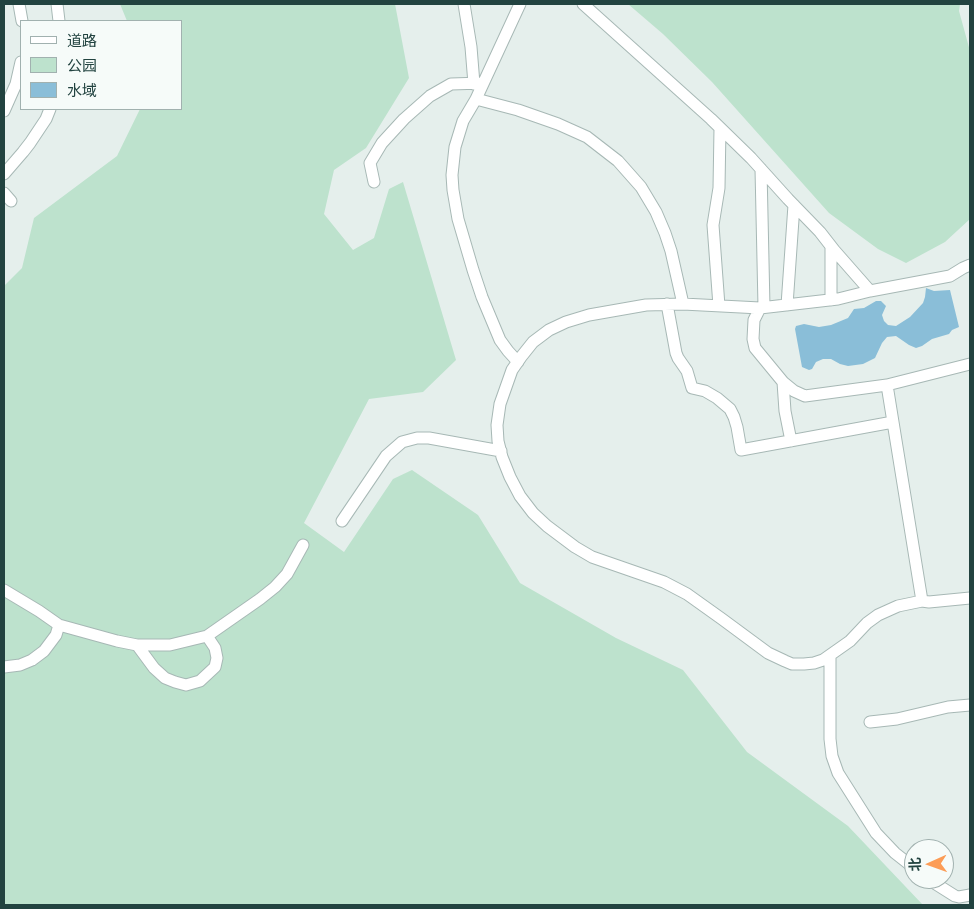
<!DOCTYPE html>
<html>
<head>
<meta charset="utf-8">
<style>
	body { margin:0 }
	#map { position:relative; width:974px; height:909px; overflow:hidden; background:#e5efec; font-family:Helvetica,"Noto Sans SC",sans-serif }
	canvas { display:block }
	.frame { position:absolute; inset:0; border:5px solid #224340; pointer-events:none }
	.legend { position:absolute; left:20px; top:20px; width:162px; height:90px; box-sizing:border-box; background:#f6fbf9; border:1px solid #a1b1af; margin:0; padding:6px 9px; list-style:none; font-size:15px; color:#224340 }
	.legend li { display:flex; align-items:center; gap:10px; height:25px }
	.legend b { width:25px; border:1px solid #a1b1af }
	.north { position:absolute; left:904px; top:839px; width:50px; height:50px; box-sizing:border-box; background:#f6fbf9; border:1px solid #a1b1af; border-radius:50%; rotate:268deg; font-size:14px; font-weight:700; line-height:20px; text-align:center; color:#224340 }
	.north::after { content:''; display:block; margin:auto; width:18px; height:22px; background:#fc9c56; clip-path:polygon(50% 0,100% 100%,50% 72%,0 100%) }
</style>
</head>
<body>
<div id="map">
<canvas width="974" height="909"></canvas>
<div class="frame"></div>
<ul class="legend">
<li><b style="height:6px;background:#fff"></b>道路</li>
<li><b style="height:14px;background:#bde2cd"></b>公园</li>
<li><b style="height:14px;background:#8abed8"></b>水域</li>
</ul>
<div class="north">北</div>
</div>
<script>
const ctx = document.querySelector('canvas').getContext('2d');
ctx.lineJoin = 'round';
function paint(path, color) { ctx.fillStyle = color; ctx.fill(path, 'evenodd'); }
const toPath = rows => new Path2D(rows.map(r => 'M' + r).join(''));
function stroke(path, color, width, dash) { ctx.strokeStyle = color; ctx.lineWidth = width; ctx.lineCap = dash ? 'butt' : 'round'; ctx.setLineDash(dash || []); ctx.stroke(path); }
const green = toPath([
	[120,4,395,4,409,78,366,148,334,170,324,214,353,250,374,238,389,189,403,182,456,360,423,392,369,399,304,523,344,552,393,479,412,470,478,515,520,583,616,638,683,670,747,752,848,826,923,905,4,905,4,286,22,268,34,218,117,156,140,109,181,109,181,21,127,21],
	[628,4,960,4,959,11,970,51,970,219,945,242,906,263,878,249,829,213,712,82,663,34]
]);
const water = toPath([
	[926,288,934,291,950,290,959,327,952,330,949,334,932,339,922,346,916,348,909,345,896,336,887,337,882,343,875,358,863,364,848,366,840,364,831,359,823,359,816,362,812,369,809,370,802,367,795,329,796,326,804,324,819,327,831,325,848,318,854,309,864,308,876,301,881,301,886,306,882,315,884,321,888,325,896,326,910,317,923,303,925,297]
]);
const street = toPath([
	[19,4,22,21],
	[57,4,59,21],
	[464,4,471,47,474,84],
	[583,4,711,119,751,158,788,199,820,232,834,250,870,291],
	[476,99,518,110,558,124,587,137,618,161,641,187,656,212,665,233,671,251,683,304],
	[4,111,16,84,21,62],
	[761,169,764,307],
	[4,174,23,152,30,143,46,119,50,109],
	[374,182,370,163,382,143,404,119,430,96,451,84,483,83],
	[4,193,11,201],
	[970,265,963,268,950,276,870,291,838,299,760,308,683,304,646,305,589,315,566,322,549,330,533,342,521,357,512,370,500,404,497,425,498,441,502,457,510,477,520,496,533,513,547,526,575,547,592,557,664,582,687,594,722,619,768,653,785,661,792,664,804,664,814,663,823,660,850,641,867,623,878,615,898,606,922,601,929,602,970,598],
	[831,300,831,246],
	[667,304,676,353,678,358,687,371,692,388,705,391,717,398,730,409,734,417,737,427,741,450,893,422],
	[787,305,794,205],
	[719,306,713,225,719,188,720,128],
	[760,308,754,320,753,339,755,348,783,382,794,391,805,396,887,385],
	[518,362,508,351,500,340,482,297,473,270,458,219,453,190,452,175,455,147,463,121,476,99,520,4],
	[783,382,785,411,791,441],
	[342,521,386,456,402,442,417,438,429,438,501,451],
	[4,590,39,611,59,625,117,641,137,645,170,645,207,636,260,599,275,587,287,574,303,545],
	[922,601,887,385,970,364],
	[137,645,154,668,165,678,175,682,186,685,200,681,215,667,217,658,215,648,207,636],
	[830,656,830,739,832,756,838,773,876,833,895,853,914,868],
	[4,667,20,665,32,660,44,651,56,635,59,625],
	[870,722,897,719,948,707,970,705],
	[928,879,955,896,959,897,970,895]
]);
paint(green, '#bde2cd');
paint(water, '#8abed8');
stroke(street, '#a7b8b5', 13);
stroke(street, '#fff', 11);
</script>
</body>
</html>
